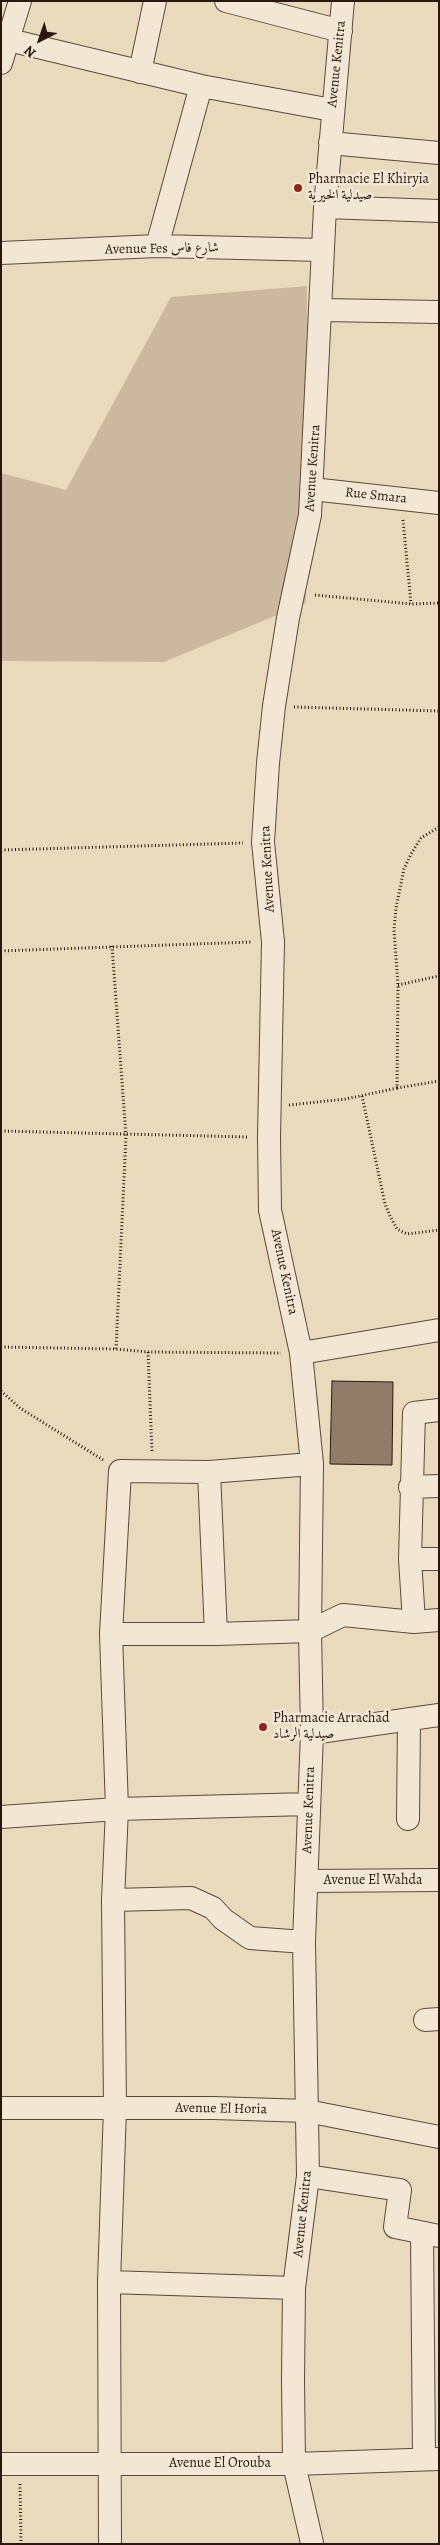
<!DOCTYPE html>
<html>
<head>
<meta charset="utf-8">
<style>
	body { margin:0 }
	#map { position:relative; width:440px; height:2545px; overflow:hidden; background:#eadabd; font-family:Alegreya,serif }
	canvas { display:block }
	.frame { position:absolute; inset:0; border:2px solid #2c170f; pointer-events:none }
	.north { position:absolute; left:15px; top:15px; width:50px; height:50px; -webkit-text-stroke:4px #f1e7d4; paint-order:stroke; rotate:221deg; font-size:14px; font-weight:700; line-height:20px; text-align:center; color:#2c170f }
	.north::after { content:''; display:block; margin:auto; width:18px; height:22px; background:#2c170f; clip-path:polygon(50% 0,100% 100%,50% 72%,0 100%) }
</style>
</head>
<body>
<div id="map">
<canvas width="440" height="2545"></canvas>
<div class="frame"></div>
<div class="north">N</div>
</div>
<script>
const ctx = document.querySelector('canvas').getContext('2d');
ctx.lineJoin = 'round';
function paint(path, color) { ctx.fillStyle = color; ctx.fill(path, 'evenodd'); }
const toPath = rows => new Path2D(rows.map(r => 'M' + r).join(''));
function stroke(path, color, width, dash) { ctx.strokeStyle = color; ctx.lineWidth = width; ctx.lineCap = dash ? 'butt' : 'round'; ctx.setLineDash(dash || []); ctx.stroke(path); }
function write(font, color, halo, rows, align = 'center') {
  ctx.font = font + ' Alegreya,Amiri,serif'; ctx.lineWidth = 5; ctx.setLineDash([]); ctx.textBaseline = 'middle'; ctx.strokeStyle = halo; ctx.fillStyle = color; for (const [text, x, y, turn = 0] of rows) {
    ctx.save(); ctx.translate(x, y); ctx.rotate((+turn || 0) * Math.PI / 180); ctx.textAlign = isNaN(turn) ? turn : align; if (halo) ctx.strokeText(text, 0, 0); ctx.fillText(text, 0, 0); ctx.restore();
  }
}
const green = toPath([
	[307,286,306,603,164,662,1,661,1,473,66,490,171,297]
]);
const building = toPath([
	[332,1381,393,1382,392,1465,330,1464,332,1381]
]);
const path = toPath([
	[403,520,411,604],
	[315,595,411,604,439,603],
	[294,707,439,711],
	[1,850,243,843],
	[112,946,126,1136,116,1349],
	[1,951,252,942],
	[398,985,439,976],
	[397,1088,439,1081],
	[362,1096,385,1204,390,1216,397,1229,407,1234,439,1230],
	[289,1105,346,1099,397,1088,398,985,394,930,396,908,404,869,411,854,421,838,439,827],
	[1,1131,248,1137],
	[1,1347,116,1349,148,1352,281,1353],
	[148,1352,152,1452],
	[1,1391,20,1408,103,1460],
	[20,2484,21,2544]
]);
const minor = toPath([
	[226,1,341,31],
	[9,40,201,86,332,110],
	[1,63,20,1],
	[140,72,155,1],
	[330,143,439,153],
	[325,207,439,211],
	[157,246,201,86],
	[1,253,157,246,323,250],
	[322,310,439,312],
	[312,489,439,503],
	[301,1353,439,1330],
	[209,1472,216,1634],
	[410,1487,439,1486],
	[410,1559,439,1559],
	[414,1622,410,1559,414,1413,439,1410],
	[111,1634,216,1634,310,1631,343,1615,414,1622,439,1620],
	[312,1733,439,1715],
	[1,1817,117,1809,309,1804],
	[408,1819,409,1719],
	[307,1881,439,1880],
	[113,1900,191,1898,213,1908,223,1919,250,1938,304,1942],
	[425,2020,439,2019],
	[1,2108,214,2108,307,2111,439,2137],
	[308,2176,400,2190,395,2227,439,2236],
	[422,2233,424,2459],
	[109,2282,294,2288],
	[1,2464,294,2464,439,2459],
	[312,2543,294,2464,293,2380,294,2288,308,2176,304,1942,312,1733,310,1631,312,1464,301,1353,270,1210,269,1137,273,942,263,842,268,763,274,706,288,618,310,515,325,207,343,1],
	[110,2544,109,2282,115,2108,113,1900,117,1809,111,1634,120,1471,209,1472,312,1464]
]);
const markers = [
	[298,188,5,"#8f2418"],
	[263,1727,5,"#8f2418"]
];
const streetNames = [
	["Avenue Kenitra",337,64,-84],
	["Avenue Fes شارع فاس",162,249,-1],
	["Avenue Kenitra",313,468,-86],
	["Rue Smara",376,496,6],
	["Avenue Kenitra",268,869,-93],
	["Avenue Kenitra",284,1272,78],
	["Avenue Kenitra",309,1810,-88],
	["Avenue El Wahda",373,1881],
	["Avenue El Horia",221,2109,1],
	["Avenue Kenitra",303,2214,-84],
	["Avenue El Orouba",220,2464]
];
const poiNames = [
	["Pharmacie El Khiryia",308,180],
	["صيدلية الخيرية",308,196],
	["Pharmacie Arrachad",273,1719],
	["صيدلية الرشاد",273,1735]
];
paint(green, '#cab99f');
paint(building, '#8f7c69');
stroke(building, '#2c170f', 1);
stroke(minor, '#5c483a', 24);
stroke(path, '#2c170f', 3, [1, 2.5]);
stroke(minor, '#f1e7d4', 22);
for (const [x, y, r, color] of markers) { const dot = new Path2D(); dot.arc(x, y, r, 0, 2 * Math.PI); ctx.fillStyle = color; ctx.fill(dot); stroke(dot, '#f1e7d4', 2); }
write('14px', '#2c170f', '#f1e7d4', streetNames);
write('14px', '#2c170f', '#f1e7d4', poiNames, 'left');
</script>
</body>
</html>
